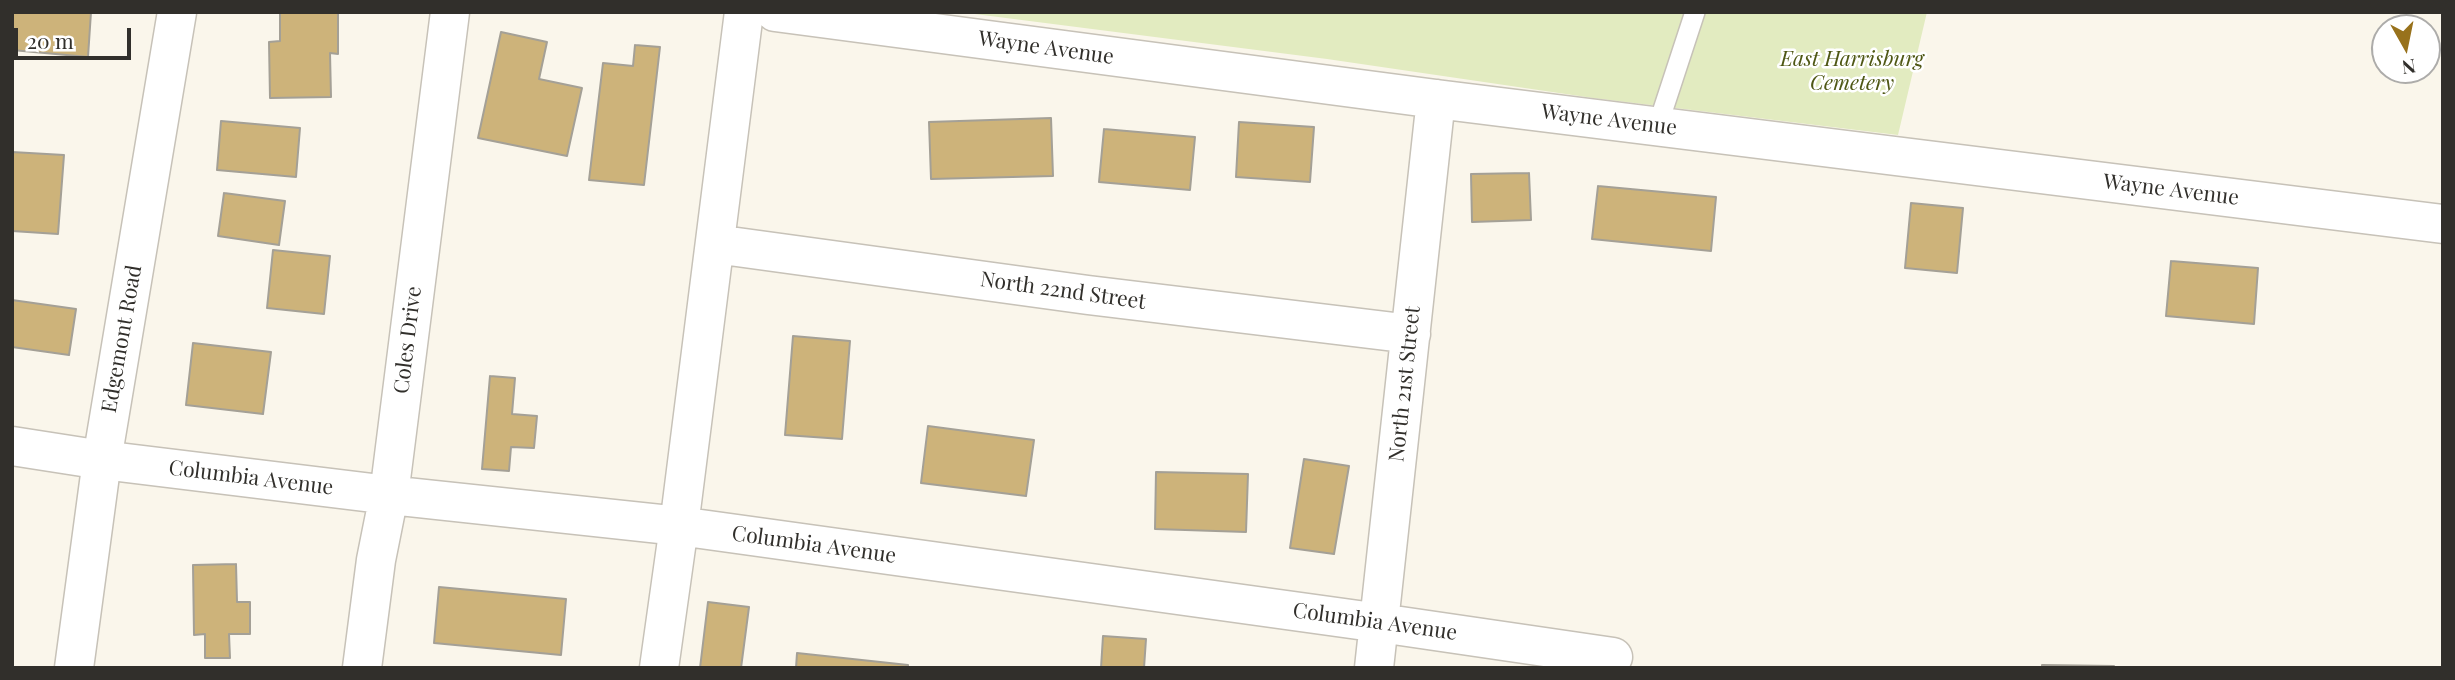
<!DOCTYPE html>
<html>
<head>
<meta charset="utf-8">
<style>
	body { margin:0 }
	#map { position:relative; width:2455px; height:680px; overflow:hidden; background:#faf6eb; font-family:"Playfair Display",serif }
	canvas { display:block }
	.frame { position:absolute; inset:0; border:14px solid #312f2b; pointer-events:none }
	.north { position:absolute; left:2371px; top:14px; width:70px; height:70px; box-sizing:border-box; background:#fff; border:2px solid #adacaa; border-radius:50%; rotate:171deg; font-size:19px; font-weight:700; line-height:28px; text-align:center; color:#312f2b }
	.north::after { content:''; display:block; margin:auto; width:24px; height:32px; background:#98721c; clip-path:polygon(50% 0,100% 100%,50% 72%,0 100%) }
	.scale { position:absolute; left:14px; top:28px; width:117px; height:32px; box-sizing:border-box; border:4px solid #312f2b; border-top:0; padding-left:9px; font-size:21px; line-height:24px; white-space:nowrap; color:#312f2b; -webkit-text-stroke:5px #fff; paint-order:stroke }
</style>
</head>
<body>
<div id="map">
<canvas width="2455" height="680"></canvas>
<div class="frame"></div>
<div class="north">N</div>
<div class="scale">20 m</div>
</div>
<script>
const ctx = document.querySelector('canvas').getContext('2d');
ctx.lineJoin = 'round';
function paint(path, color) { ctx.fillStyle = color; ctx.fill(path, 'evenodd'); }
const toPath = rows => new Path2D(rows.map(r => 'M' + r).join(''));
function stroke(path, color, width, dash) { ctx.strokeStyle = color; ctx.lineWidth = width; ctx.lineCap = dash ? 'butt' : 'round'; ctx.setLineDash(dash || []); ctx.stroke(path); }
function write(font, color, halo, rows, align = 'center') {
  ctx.font = font + ' "Playfair Display",serif'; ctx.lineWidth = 5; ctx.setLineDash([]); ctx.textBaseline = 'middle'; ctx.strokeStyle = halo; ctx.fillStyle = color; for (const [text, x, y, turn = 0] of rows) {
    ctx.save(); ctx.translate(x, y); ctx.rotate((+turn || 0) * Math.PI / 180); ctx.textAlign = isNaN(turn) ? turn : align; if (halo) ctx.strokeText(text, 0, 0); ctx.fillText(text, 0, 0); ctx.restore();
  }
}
const green = toPath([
	[959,12,1927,12,1898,135,1593,98,1327,59]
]);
const building = toPath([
	[12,12,91,12,88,57,12,50,12,12],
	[280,12,338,12,338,54,330,53,331,97,270,98,269,42,280,41,280,12],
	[501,32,547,42,539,79,582,88,567,156,478,138,501,32],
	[635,45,660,47,644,185,589,180,603,63,633,66,635,45],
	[1051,118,1053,176,931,179,929,122,1051,118],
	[221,121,300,128,296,177,217,170,221,121],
	[1239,122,1314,127,1310,182,1236,177,1239,122],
	[1104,129,1195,137,1190,190,1099,182,1104,129],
	[12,152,64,155,58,234,12,231,12,152],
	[1529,173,1531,220,1472,222,1471,174,1529,173],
	[1598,186,1716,197,1711,251,1592,239,1598,186],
	[224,193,285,201,279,245,218,236,224,193],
	[1911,203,1963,208,1957,273,1905,268,1911,203],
	[273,250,330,256,324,314,267,308,273,250],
	[2171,261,2258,268,2254,324,2166,316,2171,261],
	[12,300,76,309,69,355,12,347,12,300],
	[793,336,850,341,842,439,785,435,793,336],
	[193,343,271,352,263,414,186,405,193,343],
	[490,376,515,378,512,414,537,416,534,448,511,447,509,471,482,469,490,376],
	[928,426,1034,440,1026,496,921,483,928,426],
	[1304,459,1349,466,1334,554,1290,548,1304,459],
	[1156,472,1248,474,1246,532,1155,529,1156,472],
	[236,564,237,602,250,602,250,634,229,634,230,658,205,658,205,634,194,635,193,565,236,564],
	[439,587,566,599,561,655,434,643,439,587],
	[708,602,749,607,741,668,700,668,708,602],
	[1103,636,1146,639,1144,668,1101,668,1103,636],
	[797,653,908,665,908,668,796,668,797,653],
	[2042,665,2114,666,2114,668,2042,668,2042,665]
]);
const lane = toPath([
	[1658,125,1695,12]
]);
const street = toPath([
	[775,12,1436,99,2443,224],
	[715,244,1088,295,1411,334],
	[12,446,102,460,389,495,679,526,1380,623,1613,657],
	[362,668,376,560,389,495,450,12],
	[659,668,679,526,744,12],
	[1374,668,1436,99]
]);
const secondary = toPath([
	[74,668,102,460,177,12]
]);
const streetNames = [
	["Wayne Avenue",1046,48,8],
	["Wayne Avenue",1609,120,7],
	["Wayne Avenue",2171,190,7],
	["North 22nd Street",1063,291,8],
	["Edgemont Road",122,339,-80],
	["Coles Drive",408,340,-83],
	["North 21st Street",1405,384,-84],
	["Columbia Avenue",251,478,7],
	["Columbia Avenue",814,545,8],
	["Columbia Avenue",1375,622,8]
];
const parkNames = [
	["East Harrisburg",1852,59],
	["Cemetery",1852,83]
];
paint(green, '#e2ebc0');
paint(building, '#cdb37a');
stroke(building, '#a4a096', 2);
stroke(lane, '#c7c2b8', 22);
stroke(street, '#c7c2b8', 41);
stroke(secondary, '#c7c2b8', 41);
stroke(lane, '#fff', 19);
stroke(street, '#fff', 38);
stroke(secondary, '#fff', 38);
write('21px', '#312f2b', '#fff', streetNames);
write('italic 21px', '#4e5714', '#fff', parkNames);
</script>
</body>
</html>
